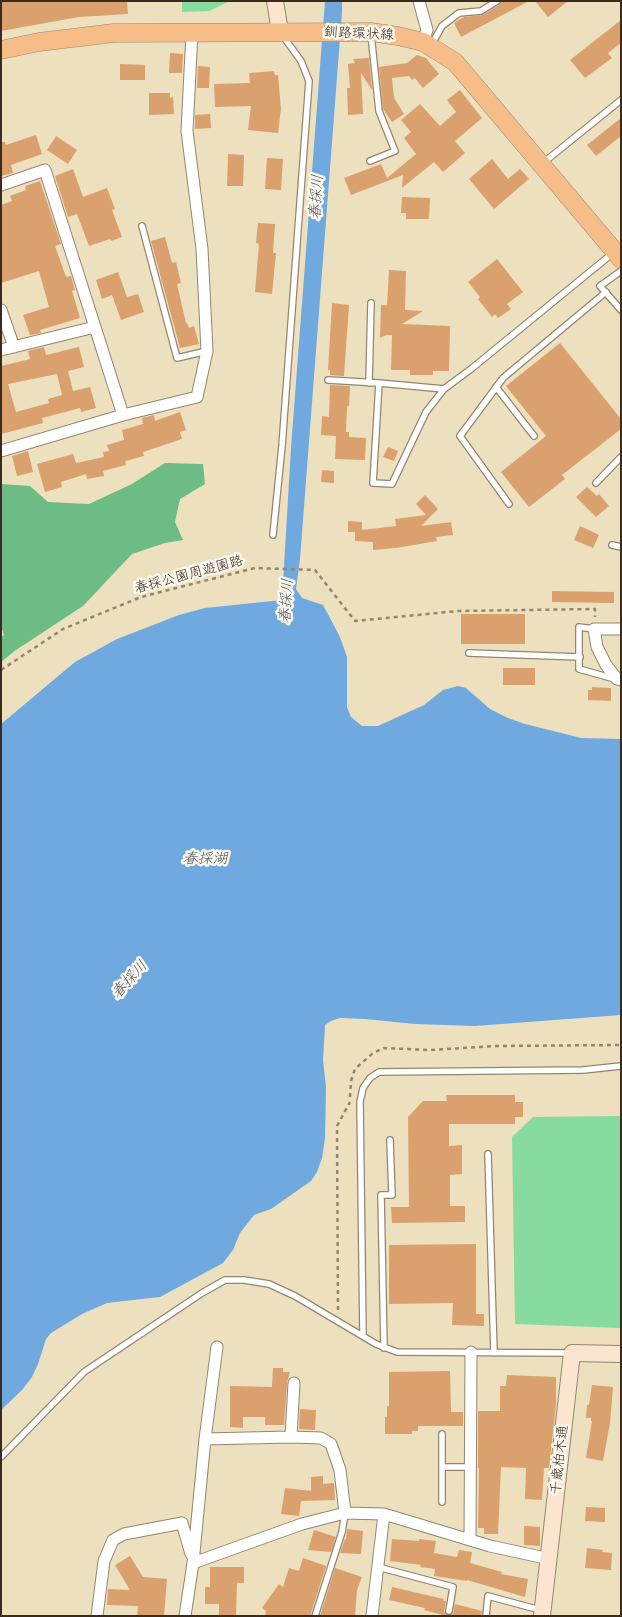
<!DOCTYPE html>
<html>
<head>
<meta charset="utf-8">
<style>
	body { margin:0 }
	#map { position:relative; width:622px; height:1617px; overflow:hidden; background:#ece0be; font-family:"Balsamiq Sans",sans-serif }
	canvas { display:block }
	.frame { position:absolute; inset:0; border:2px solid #3b2a1e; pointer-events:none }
</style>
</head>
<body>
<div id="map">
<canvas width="622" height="1617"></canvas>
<div class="frame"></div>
</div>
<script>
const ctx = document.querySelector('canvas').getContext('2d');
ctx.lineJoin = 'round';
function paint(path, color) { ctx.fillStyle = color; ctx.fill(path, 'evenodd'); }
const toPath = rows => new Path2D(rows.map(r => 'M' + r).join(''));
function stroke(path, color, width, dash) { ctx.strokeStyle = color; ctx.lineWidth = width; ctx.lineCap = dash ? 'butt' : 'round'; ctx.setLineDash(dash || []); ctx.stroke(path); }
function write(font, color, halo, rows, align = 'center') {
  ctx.font = font + ' "Balsamiq Sans","Klee One",sans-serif'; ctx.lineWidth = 5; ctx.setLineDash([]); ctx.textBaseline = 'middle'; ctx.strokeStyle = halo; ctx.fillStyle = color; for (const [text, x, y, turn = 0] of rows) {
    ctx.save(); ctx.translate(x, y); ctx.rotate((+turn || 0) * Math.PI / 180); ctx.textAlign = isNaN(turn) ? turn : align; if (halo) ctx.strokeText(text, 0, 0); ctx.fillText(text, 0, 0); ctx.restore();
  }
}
const green = toPath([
	[182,1,230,1,209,11,182,12],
	[621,1116,621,1328,515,1324,512,1137,533,1117]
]);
const forest = toPath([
	[165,463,203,464,205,484,180,499,175,522,183,540,165,543,132,554,83,606,16,650,1,662,1,637,4,635,1,626,1,484,30,486,48,502,89,504,132,484]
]);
const water = toPath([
	[325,1,342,1,342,12,300,559,296,589,302,598,323,605,340,637,347,657,347,707,351,717,362,726,378,726,424,705,443,690,458,686,466,688,490,709,508,718,525,724,581,738,621,739,621,1015,475,1026,415,1024,365,1019,340,1018,331,1021,325,1025,323,1060,326,1087,325,1138,322,1158,317,1172,311,1181,271,1209,254,1215,240,1233,233,1250,223,1263,160,1297,107,1303,82,1314,51,1333,46,1339,38,1364,32,1377,22,1390,1,1410,1,724,75,662,117,639,179,615,205,608,282,600,291,448]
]);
const building = toPath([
	[1,1,127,1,128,14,79,17,1,31],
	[502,1,529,1,461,37,454,23,464,17,483,15,499,5],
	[535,1,568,1,548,17],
	[621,20,621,43,608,53,612,58,585,78,570,60],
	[170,53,183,54,182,73,169,73],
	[417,55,426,58,439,74,423,88,415,78,412,80,409,76,392,78,394,98,404,114,392,122,383,109,379,67,407,63],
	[369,58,372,90,361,73,363,114,348,115,347,88,350,88,348,64,355,63,353,59],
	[120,64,145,65,145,80,120,80],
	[198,66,210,67,209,88,197,88],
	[274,71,275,75,278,75,281,109,278,133,248,130,251,106,215,107,214,84,250,83,249,73],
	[460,90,482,118,455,141,465,153,443,172,434,162,402,188,403,175,351,195,344,178,381,164,387,178,416,154,404,138,411,132,401,120,420,104,440,126,456,112,447,100],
	[149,93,170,93,170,98,173,97,174,114,149,115],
	[210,114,211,128,195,129,195,115],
	[621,118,621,136,596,156,587,145],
	[36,135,42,154,11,165,13,173,1,176,1,142,5,142,6,145],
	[56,136,77,150,68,164,47,150],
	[228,154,244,155,243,186,227,186],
	[267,158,283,159,281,190,265,189],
	[492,159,508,179,520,169,529,179,494,209,469,179],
	[73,169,83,197,107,188,115,209,112,210,122,237,111,241,110,239,89,246,77,214,68,217,55,176],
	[40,181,61,244,55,246,66,277,71,276,75,290,72,291,80,318,40,330,41,333,30,335,23,315,49,307,39,271,1,283,1,205,12,201,10,196,26,190,25,186],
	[402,197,430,198,429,219,406,219,406,213,401,213],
	[258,223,275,224,273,253,276,253,272,294,255,292,259,244,256,243],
	[165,237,172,263,176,262,181,283,177,284,186,323,187,323,189,328,194,326,199,344,180,348,151,241],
	[497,259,523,292,507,304,511,309,498,318,495,314,492,317,478,299,480,297,468,282],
	[389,270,406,271,405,310,423,311,402,324,450,326,449,371,433,371,433,375,410,375,410,370,391,370,392,335,386,335,380,338,381,305,387,305],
	[118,272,127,297,138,294,144,312,121,320,112,295,102,299,96,280],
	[332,303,349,305,344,376,330,375,330,370,328,370],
	[560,343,621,419,621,429,562,475,565,479,529,507,501,472,546,436,506,386],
	[44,347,46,355,79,347,84,367,68,371,73,391,90,387,96,408,81,412,80,408,42,418,43,423,1,434,1,366,30,359,28,351],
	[57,374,62,395,48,399,49,403,16,412,8,384],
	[330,385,350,386,349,406,347,406,346,432,349,432,349,437,366,438,365,460,335,459,336,436,321,435,322,416,329,417],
	[180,412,186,430,180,432,182,439,143,452,144,456,125,461,126,465,103,471,104,476,87,479,86,474,61,482,62,487,45,492,37,464,73,454,76,463,104,457,103,452,109,451,107,445,124,440,122,430,143,424,142,418,154,415,155,421],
	[388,447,398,451,394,461,383,457],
	[28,451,33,472,17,476,12,456],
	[322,470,334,471,334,483,321,482],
	[587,487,597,496,599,494,609,506,596,517,576,497],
	[425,495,438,509,421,526,451,522,453,535,436,537,437,541,396,548,373,550,373,542,355,541,355,532,348,532,348,521,362,522,362,530,396,526,395,519,426,515,416,504],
	[580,526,599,535,593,548,574,540],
	[552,591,614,592,614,603,552,602],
	[461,614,525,614,525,644,461,644],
	[503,668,535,668,535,685,503,685],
	[592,687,611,688,611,701,588,700,588,690,592,690],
	[446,1095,515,1095,515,1102,523,1102,523,1117,515,1117,515,1124,449,1124,449,1146,462,1145,462,1174,450,1175,450,1206,465,1206,465,1222,392,1223,391,1207,409,1207,408,1117,423,1101,447,1101],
	[476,1244,476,1314,484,1314,484,1326,452,1325,453,1303,389,1304,389,1245],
	[273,1368,283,1368,283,1372,290,1372,287,1383,284,1425,265,1425,265,1417,243,1417,243,1428,230,1427,230,1386,272,1387],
	[450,1371,451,1412,463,1412,463,1426,418,1426,418,1431,412,1431,412,1434,385,1434,385,1417,387,1417,387,1406,389,1406,389,1372],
	[507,1375,556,1377,556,1405,549,1468,544,1468,542,1500,525,1499,526,1468,501,1467,498,1534,484,1534,484,1528,478,1528,479,1468,478,1468,478,1411,500,1411,500,1386,506,1386],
	[592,1385,613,1387,610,1423,603,1461,586,1458,592,1421,591,1421,591,1418,586,1418,587,1405,589,1405],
	[300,1409,316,1410,315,1430,299,1429],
	[323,1476,323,1484,334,1483,335,1500,301,1501,299,1516,281,1514,285,1488,311,1491,311,1477],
	[586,1507,605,1508,605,1522,585,1521],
	[524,1526,540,1527,540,1546,524,1545],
	[347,1529,363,1531,361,1554,340,1553,345,1539,346,1540],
	[314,1530,336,1537,331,1552,308,1550],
	[392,1539,419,1541,419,1539,436,1541,434,1553,457,1557,459,1550,472,1552,470,1563,502,1572,501,1574,528,1579,525,1597,467,1580,467,1581,434,1576,435,1569,420,1567,421,1565,390,1561],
	[587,1548,603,1550,602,1552,612,1553,611,1570,585,1568],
	[130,1556,143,1577,167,1579,164,1616,137,1616,138,1606,107,1605,108,1589,130,1590,115,1565],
	[303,1558,326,1566,310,1616,265,1616,266,1611,262,1608,279,1584,283,1587,289,1568,299,1571],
	[210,1567,244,1567,244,1583,237,1583,236,1616,219,1616,219,1604,205,1604,205,1587,210,1587],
	[335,1568,362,1577,357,1590,355,1616,320,1616],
	[392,1587,444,1599,443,1601,446,1601,444,1612,448,1615,453,1614,455,1604,482,1611,481,1616,447,1616,424,1610,425,1608,389,1600]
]);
const path = toPath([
	[1,670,63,629,141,597,255,568,315,570,355,621,458,611,595,609,595,617],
	[350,1097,351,1081,355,1069,373,1053,384,1048,429,1050,497,1046,621,1045],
	[338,1310,337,1126,350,1102]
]);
const lane = toPath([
	[432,44,442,26,459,13,481,11,497,1],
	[370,161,395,151,379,111,371,34],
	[543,163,621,100],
	[142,226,177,358,207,351],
	[621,271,600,286,621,310],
	[328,380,379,383],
	[369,383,371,303],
	[496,387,534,436],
	[444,389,379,383,373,483,392,484,426,412,444,389,471,369,613,253],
	[596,483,621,457],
	[509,504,460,436,503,378,606,292],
	[273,535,282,446,309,81,301,61,283,36],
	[612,545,621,547],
	[594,629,579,627,579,669,615,679],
	[469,653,580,657],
	[488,1154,494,1353],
	[363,1336,360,1102,363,1088,370,1078,379,1072,583,1070,621,1066],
	[384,1348,381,1195,392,1195,390,1140],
	[442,1434,442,1502],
	[1,1457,84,1372,202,1293,225,1280,244,1280,269,1284,295,1296,376,1344,397,1352,571,1353],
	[442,1467,470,1467],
	[378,1567,453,1587,449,1611],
	[315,1616,342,1532,345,1513],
	[486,1616,488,1596,540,1610]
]);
const street = toPath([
	[419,1,427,30,423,42],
	[1,185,45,170,123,415,197,397,207,351,202,249,187,131,192,32],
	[1,310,14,347],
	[1,350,95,327],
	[1,451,123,415],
	[621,629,594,629,597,647,606,665,617,679,621,680],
	[291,1437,321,1438,331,1444,340,1470,345,1513],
	[205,1439,291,1437,294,1383],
	[470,1540,471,1352],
	[193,1563,302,1524,345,1513,384,1514,490,1546,550,1559],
	[97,1616,104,1561,113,1540,124,1534,182,1523,191,1554],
	[185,1616,193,1563,205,1439,217,1347],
	[372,1616,384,1514]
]);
const secondary = toPath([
	[275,1,280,32],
	[542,1616,572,1353,621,1354]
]);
const primary = toPath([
	[1,50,39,42,114,33,371,32,398,36,423,42,455,62,621,259]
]);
const streetNames = [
	["釧路環状線",359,34,3],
	["春採公園周遊園路",189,575,-15],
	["千歳柏木通",560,1460,-84]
];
const waterNames = [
	["春採川",317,197,-86],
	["春採川",287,601,-86],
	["春採湖",205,859],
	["春採川",130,980,-48]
];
paint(green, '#87db9e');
paint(forest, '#6dbb85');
paint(water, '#6fa9df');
paint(building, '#daa06d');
stroke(lane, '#94856e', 8);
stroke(street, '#94856e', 13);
stroke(secondary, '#94856e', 18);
stroke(primary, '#94856e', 19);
stroke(path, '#94856e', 2.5, [4, 4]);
stroke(lane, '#fff', 5.5);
stroke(street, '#fff', 11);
stroke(secondary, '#fce5cf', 16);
stroke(primary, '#f7bd88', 18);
write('14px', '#3b2a1e', '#fbf7ec', streetNames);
write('italic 15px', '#4d5662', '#fbf7ec', waterNames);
</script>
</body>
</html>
